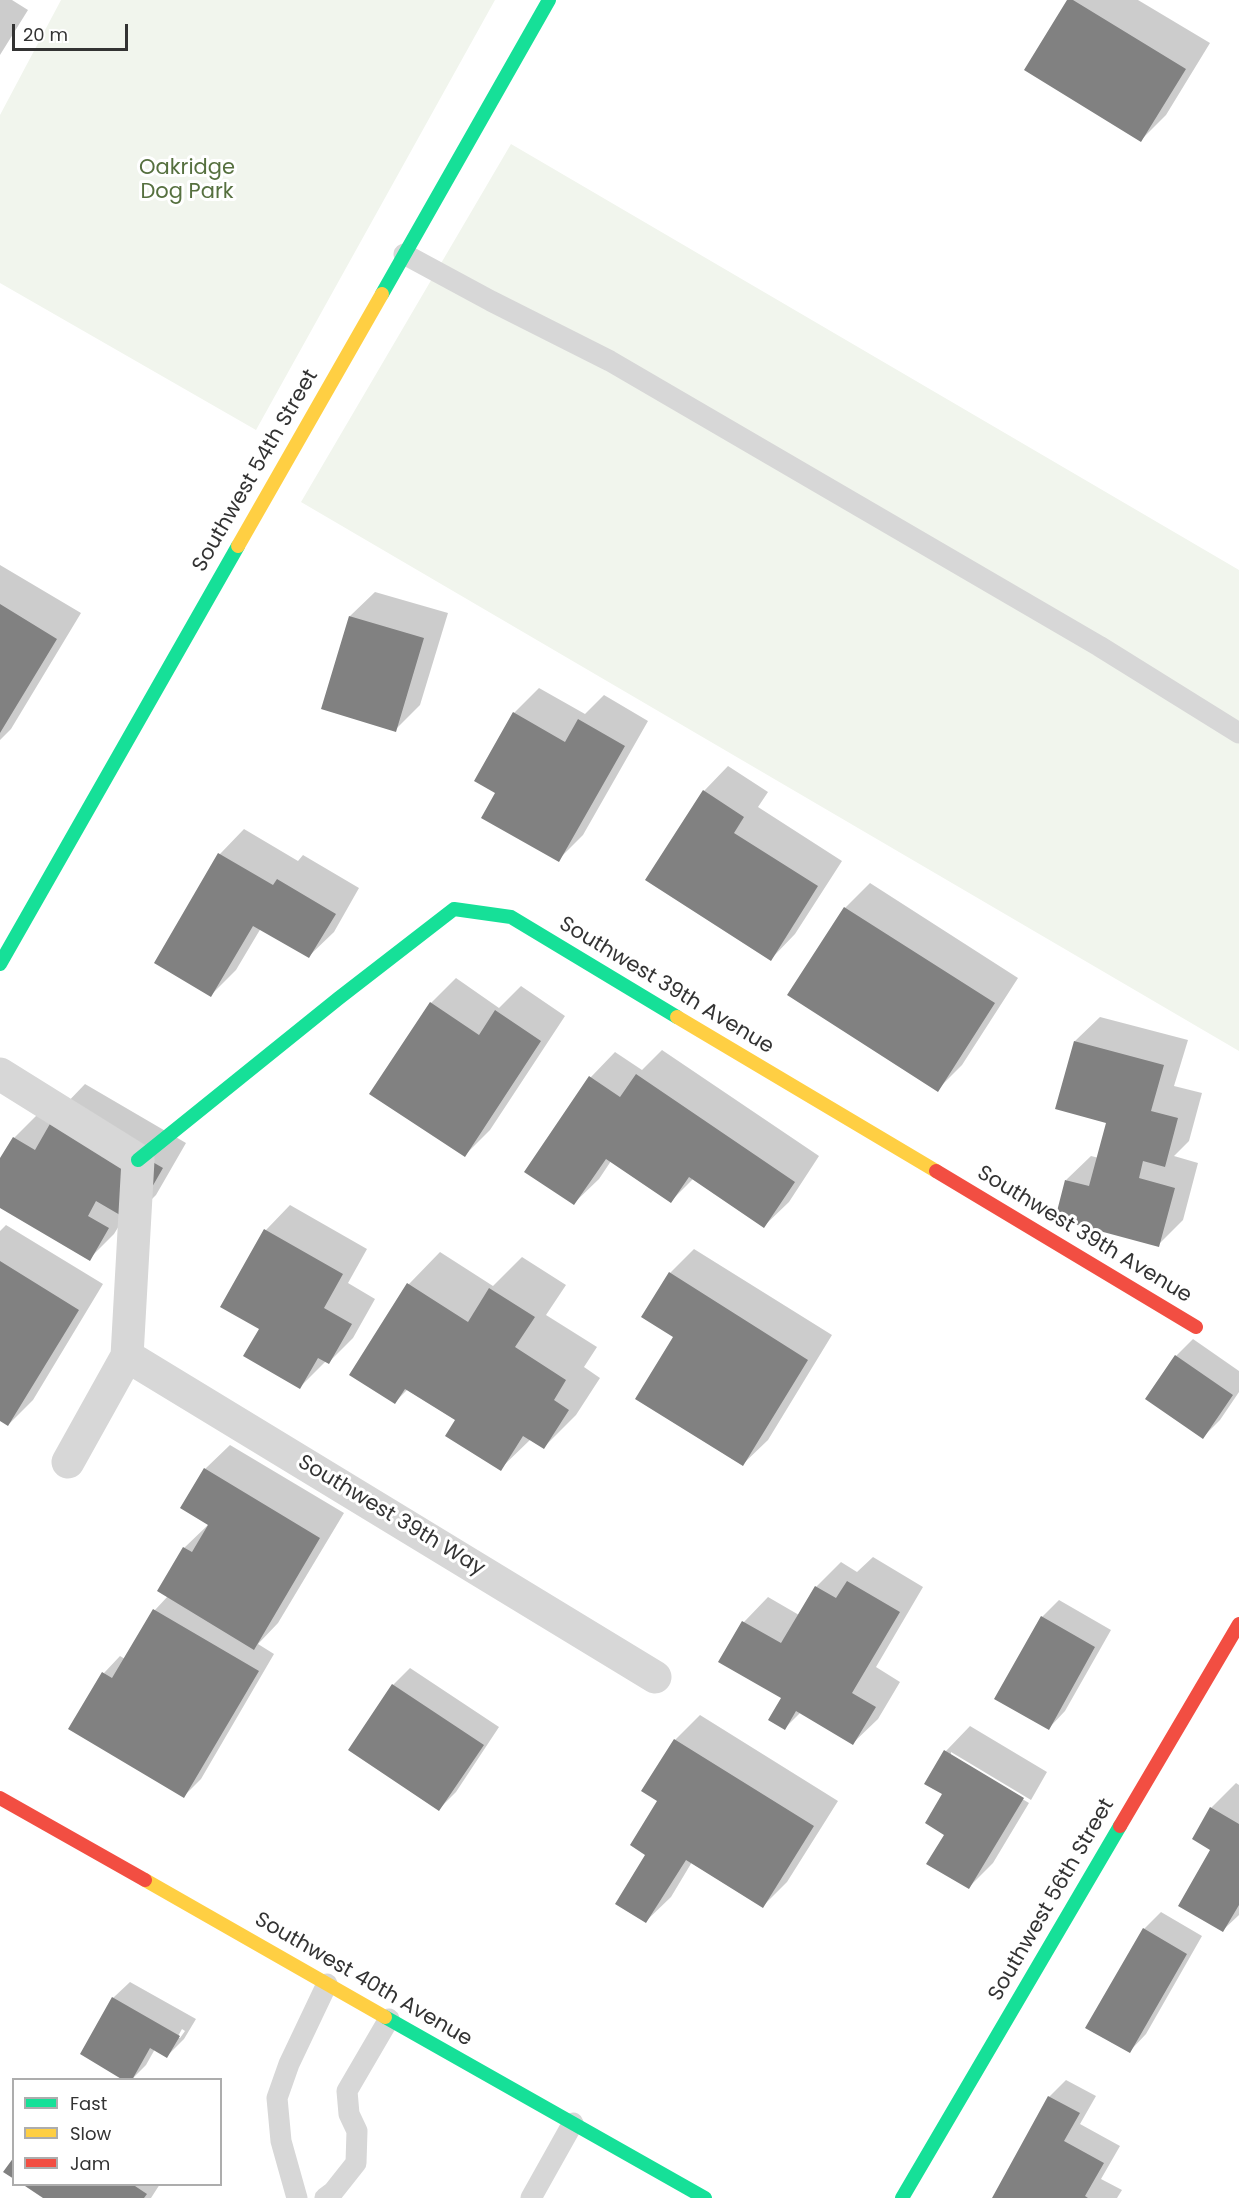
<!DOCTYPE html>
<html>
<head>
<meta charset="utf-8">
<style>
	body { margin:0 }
	#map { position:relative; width:1239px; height:2198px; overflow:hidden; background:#fff; font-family:Poppins,sans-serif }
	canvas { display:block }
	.legend { position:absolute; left:12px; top:2078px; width:210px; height:108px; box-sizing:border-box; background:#fff; border:2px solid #adadad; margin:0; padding:8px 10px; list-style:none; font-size:18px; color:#333 }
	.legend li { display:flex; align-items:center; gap:12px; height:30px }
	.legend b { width:30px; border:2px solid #adadad }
	.scale { position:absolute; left:12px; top:24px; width:116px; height:27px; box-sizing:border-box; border:3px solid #333; border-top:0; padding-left:8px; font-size:18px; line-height:21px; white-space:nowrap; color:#333; -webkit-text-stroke:4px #fff; paint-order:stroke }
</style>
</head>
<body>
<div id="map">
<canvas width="1239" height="2198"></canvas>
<ul class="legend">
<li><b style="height:8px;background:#16e098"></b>Fast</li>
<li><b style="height:8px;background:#ffcf43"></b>Slow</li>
<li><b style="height:8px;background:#f24e42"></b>Jam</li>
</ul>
<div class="scale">20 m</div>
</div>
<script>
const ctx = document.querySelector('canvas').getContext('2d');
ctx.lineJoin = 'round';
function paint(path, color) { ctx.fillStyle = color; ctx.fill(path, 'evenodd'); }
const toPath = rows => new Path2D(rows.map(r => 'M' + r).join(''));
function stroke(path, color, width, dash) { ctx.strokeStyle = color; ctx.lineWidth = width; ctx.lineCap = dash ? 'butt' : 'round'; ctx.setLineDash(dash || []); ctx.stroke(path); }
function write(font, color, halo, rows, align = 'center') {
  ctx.font = font + ' Poppins,sans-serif'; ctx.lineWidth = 6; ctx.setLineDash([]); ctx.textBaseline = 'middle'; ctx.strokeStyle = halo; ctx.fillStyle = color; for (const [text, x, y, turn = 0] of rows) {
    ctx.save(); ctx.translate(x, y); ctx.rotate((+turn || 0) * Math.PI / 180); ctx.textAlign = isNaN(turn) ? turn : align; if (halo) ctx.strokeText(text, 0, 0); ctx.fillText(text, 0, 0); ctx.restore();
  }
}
const green = toPath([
	[61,0,495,0,256,430,0,283,0,115],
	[511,144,1239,570,1239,1051,301,502]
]);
const shadow = toPath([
	[0,0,12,0,28,10,0,55],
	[1068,0,1138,0,1210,43,1166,115,1141,140],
	[0,565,81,613,11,729,0,740],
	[375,592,448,613,420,705,395,730,350,616],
	[539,688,585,714,604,695,648,721,583,835,558,860,497,793,514,713],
	[728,766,768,792,758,807,842,861,795,934,771,959,704,791],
	[244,829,298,861,303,855,359,888,334,932,309,956,261,928,236,970,211,995,220,854],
	[870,883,1018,978,962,1065,937,1090,789,995,845,908],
	[456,978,499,1008,521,986,565,1016,490,1130,465,1155,431,1003],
	[1100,1017,1188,1040,1174,1086,1202,1093,1189,1141,1174,1156,1198,1163,1183,1220,1158,1245,1066,1180,1091,1156,1099,1158,1108,1122,1075,1041],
	[662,1050,819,1156,789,1202,764,1226,693,1179,671,1201,611,1161,599,1179,574,1203,591,1077,615,1052,642,1070],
	[85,1084,186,1143,156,1195,131,1220,125,1216,114,1234,89,1259,0,1207,0,1161,14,1138,39,1113,61,1109],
	[290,1205,367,1249,348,1283,375,1299,353,1338,329,1362,326,1361,300,1387,266,1230],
	[6,1225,103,1284,33,1400,8,1425,0,1420,0,1231],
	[694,1249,832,1335,768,1440,743,1464,670,1273],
	[440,1252,493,1286,522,1257,566,1285,546,1315,597,1347,584,1367,600,1378,576,1415,544,1447,531,1439,500,1469,457,1419,408,1389,395,1402,409,1284],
	[1193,1339,1239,1371,1239,1392,1220,1420,1203,1437,1176,1356],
	[230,1445,344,1513,278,1623,258,1644,274,1654,201,1779,184,1796,104,1673,120,1656,125,1659,155,1610,168,1596,184,1548,209,1524,205,1469],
	[873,1557,923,1587,876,1667,900,1682,878,1719,853,1743,801,1712,785,1728,783,1698,720,1661,744,1622,768,1597,799,1615,816,1587,841,1562,857,1572],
	[1059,1600,1111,1630,1065,1711,1049,1728,1042,1617],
	[410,1668,499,1727,456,1792,439,1809,393,1685],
	[700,1715,838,1801,787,1882,763,1906,692,1862,671,1897,646,1921,647,1854,659,1801,675,1740],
	[970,1726,1047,1772,1031,1800,951,1752,951,1756,1029,1803,993,1863,968,1888,946,1835,946,1751],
	[1236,1783,1239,1785,1239,1915,1223,1930,1211,1808],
	[1161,1912,1202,1936,1146,2034,1130,2051,1144,1929],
	[130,1982,196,2019,184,2039,167,2056,155,2049,146,2065,131,2080,113,1998],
	[182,2029,185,2031,180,2038,177,2038],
	[1066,2080,1096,2096,1080,2124,1120,2146,1101,2179,1122,2190,1117,2198,993,2198,1049,2097],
	[25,2184,160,2184,151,2198,46,2198]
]);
const building = toPath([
	[1067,0,1073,0,1186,69,1141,142,1024,70],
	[0,604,57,639,0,733],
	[349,616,424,638,396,732,321,709],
	[513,712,565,742,578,719,625,746,559,862,481,818,495,793,474,781],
	[703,790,744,817,734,833,818,886,771,961,645,880],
	[218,853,273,885,277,879,336,914,309,958,253,926,211,997,154,963],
	[844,907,995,1003,938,1092,787,995],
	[430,1002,479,1035,495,1010,541,1041,465,1157,369,1094],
	[1074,1041,1164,1065,1151,1111,1178,1118,1165,1167,1143,1161,1139,1178,1175,1188,1159,1247,1055,1219,1065,1180,1089,1186,1106,1123,1055,1109],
	[636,1074,795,1182,764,1228,689,1177,671,1203,606,1159,574,1205,524,1172,589,1076,620,1097],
	[59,1108,163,1168,132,1222,96,1201,88,1216,109,1228,90,1261,0,1208,0,1158,13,1137,35,1150],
	[264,1229,343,1274,324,1308,352,1324,329,1364,318,1358,300,1389,243,1356,259,1329,220,1307],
	[0,1261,79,1310,8,1426,0,1421],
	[669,1272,808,1360,743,1466,635,1399,673,1337,641,1317],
	[407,1283,468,1322,489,1288,535,1317,515,1347,566,1380,554,1400,569,1410,544,1449,523,1436,501,1471,445,1436,455,1420,405,1389,395,1404,349,1375],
	[1175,1355,1233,1395,1203,1439,1145,1399],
	[204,1468,320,1538,254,1650,157,1591,183,1547,192,1552,208,1525,180,1508],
	[847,1581,900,1612,852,1693,876,1707,853,1745,796,1711,785,1730,768,1720,781,1698,718,1662,742,1621,781,1643,815,1586,836,1598],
	[153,1609,259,1671,184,1798,68,1729,102,1672,112,1678],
	[1041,1616,1095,1647,1049,1730,994,1699],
	[392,1684,484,1745,439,1811,348,1750],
	[674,1739,814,1826,763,1908,686,1860,646,1923,615,1904,645,1855,630,1845,657,1801,641,1791],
	[944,1750,1024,1798,969,1889,926,1864,944,1835,925,1823,942,1794,924,1784],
	[1210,1807,1239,1824,1239,1905,1223,1932,1178,1906,1210,1850,1192,1839],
	[1143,1928,1187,1954,1130,2053,1085,2028],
	[112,1997,180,2036,167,2058,150,2048,132,2080,123,2080,80,2054],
	[1048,2096,1080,2113,1064,2141,1104,2163,1085,2196,1088,2198,992,2198],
	[14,2157,14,2179,3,2172],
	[22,2184,132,2184,147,2194,144,2198,43,2198]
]);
const lane = toPath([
	[404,254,491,301,610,361,1099,646,1239,733],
	[297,2198,281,2141,277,2098,289,2064,327,1984],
	[325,2198,333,2192,356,2163,357,2131,349,2114,347,2091,389,2019],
	[531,2198,573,2123]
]);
const street = toPath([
	[0,1074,138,1160,127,1356,68,1462],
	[127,1356,655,1677]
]);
const fast = toPath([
	[382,294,549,0],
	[0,964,238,546],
	[138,1160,339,998,454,909,511,917,677,1017],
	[385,2017,705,2198],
	[902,2198,1120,1826]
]);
const slow = toPath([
	[238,546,382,294],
	[677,1017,936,1171],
	[145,1880,385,2017]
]);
const jam = toPath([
	[936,1171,1196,1327],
	[0,1798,145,1880],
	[1120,1826,1239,1624]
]);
const parkNames = [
	["Oakridge",187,169],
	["Dog Park",187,193]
];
const streetNames = [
	["Southwest 54th Street",256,471,-60],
	["Southwest 39th Avenue",666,986,31],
	["Southwest 39th Avenue",1084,1235,31],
	["Southwest 39th Way",391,1516,31],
	["Southwest 56th Street",1052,1900,-60],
	["Southwest 40th Avenue",363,1980,30]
];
paint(green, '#f1f5ed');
paint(shadow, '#0003');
paint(building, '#818181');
stroke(lane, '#d7d7d7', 21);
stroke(street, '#d7d7d7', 33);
stroke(fast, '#16e098', 14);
stroke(slow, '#ffcf43', 14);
stroke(jam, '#f24e42', 14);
write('21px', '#56703f', '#fff', parkNames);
write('21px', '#333', '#fff', streetNames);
</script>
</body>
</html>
